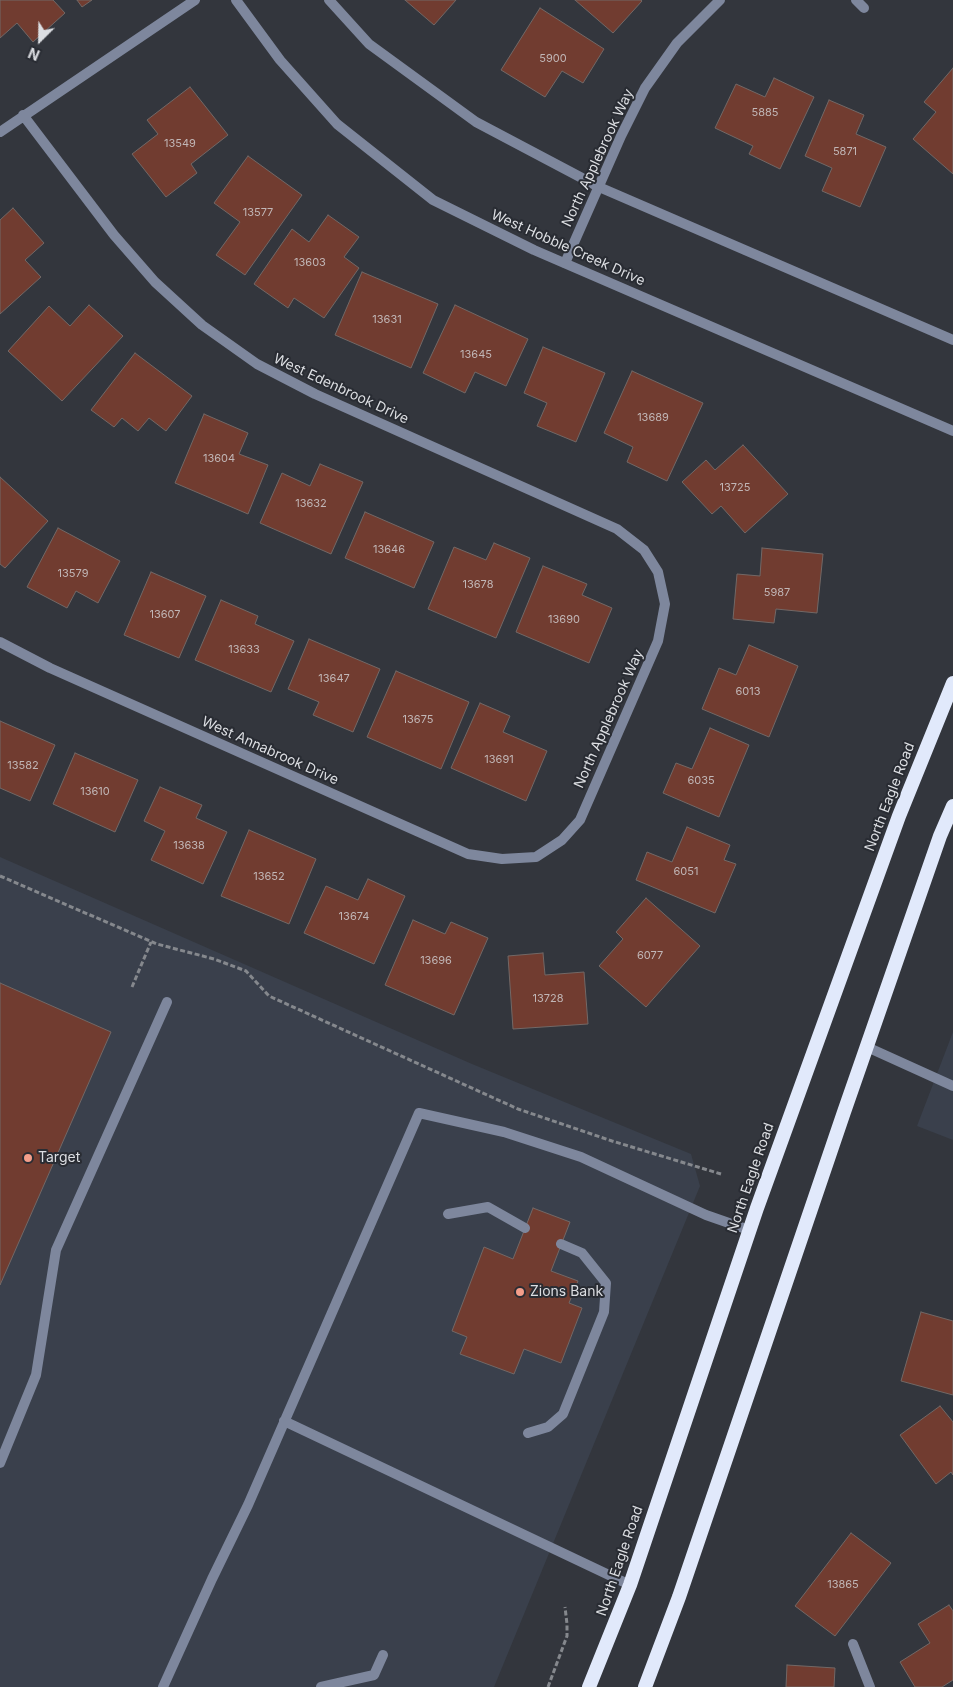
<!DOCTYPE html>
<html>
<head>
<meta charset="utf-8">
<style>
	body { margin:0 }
	#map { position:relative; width:953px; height:1687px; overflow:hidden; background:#33363d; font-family:Inter,sans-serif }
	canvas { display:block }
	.north { position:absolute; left:15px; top:15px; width:50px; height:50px; -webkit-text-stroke:4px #292c33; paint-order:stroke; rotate:203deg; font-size:14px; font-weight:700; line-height:20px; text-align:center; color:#dcdee2 }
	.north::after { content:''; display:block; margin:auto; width:18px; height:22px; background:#dcdee2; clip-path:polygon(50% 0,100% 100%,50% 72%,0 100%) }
</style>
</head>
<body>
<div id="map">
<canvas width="953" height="1687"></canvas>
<div class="north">N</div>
</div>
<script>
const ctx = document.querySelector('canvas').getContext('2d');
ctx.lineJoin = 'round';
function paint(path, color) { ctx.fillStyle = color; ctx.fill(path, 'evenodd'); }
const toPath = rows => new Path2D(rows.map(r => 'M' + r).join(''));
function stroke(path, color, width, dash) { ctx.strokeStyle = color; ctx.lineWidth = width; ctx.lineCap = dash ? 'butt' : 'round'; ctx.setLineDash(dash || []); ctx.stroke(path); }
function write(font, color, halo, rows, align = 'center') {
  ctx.font = font + ' Inter,sans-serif'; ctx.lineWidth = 4; ctx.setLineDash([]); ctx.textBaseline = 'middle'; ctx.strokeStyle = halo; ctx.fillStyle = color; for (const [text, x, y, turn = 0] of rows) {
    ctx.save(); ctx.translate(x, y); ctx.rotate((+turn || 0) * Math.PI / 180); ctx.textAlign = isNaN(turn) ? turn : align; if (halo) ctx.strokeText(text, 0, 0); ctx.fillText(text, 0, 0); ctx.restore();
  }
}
const built = toPath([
	[0,857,472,1064,691,1154,700,1186,494,1687,0,1687],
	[953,1032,953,1140,917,1126]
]);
const building = toPath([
	[0,0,53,0,65,13,33,42,17,23,0,38,0,0],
	[77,0,92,0,82,7,77,0],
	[405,0,456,0,434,25,405,0],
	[575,0,641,0,642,1,613,33,575,0],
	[540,8,604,49,583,83,562,71,545,97,501,70,540,8],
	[953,68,953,174,913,139,936,112,924,102,953,68],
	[774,78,814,97,780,169,749,154,753,146,715,128,736,84,765,97,774,78],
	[190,87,228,135,191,164,197,173,166,197,132,154,158,134,147,120,190,87],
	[829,100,864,115,856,134,886,147,860,207,822,191,832,168,805,156,829,100],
	[248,156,302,195,245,275,216,255,240,222,214,203,248,156],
	[13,208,44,243,25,260,41,277,0,314,0,220,13,208],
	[328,215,359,237,344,257,359,268,324,318,294,298,288,308,254,284,292,229,309,242,328,215],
	[362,272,438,304,411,368,335,335,362,272],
	[89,305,123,336,62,401,8,351,49,306,70,326,89,305],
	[455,305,528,339,506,386,475,372,465,393,423,373,455,305],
	[543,347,605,373,576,442,537,426,547,403,524,393,543,347],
	[135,353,192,396,166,431,149,418,138,431,122,418,114,427,91,410,135,353],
	[632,371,703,403,667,481,627,462,633,447,604,433,632,371],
	[204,414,248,433,239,454,268,465,248,514,175,483,204,414],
	[743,445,788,494,745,533,721,506,712,514,682,482,706,460,715,470,743,445],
	[320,464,363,482,331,554,260,523,282,473,310,486,320,464],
	[0,477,48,521,5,568,0,564,0,477],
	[365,512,434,542,414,588,345,558,365,512],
	[58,528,120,561,98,603,76,591,67,608,27,587,58,528],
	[494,543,530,558,496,638,428,609,454,547,486,560,494,543],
	[762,548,823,554,817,613,776,609,774,623,733,619,737,574,760,576,762,548],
	[543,566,587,584,582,595,612,608,589,663,516,632,543,566],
	[151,572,206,596,179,658,124,635,151,572],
	[221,600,258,616,255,624,294,641,271,692,195,660,221,600],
	[309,639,380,669,353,732,313,715,319,702,288,689,309,639],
	[749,645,798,666,769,737,702,709,719,668,736,675,749,645],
	[396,671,469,702,441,769,367,737,396,671],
	[480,703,510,716,503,732,547,751,526,801,451,768,480,703],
	[0,721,55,745,30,801,0,788,0,721],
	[710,728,749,745,719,817,663,793,676,763,692,769,710,728],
	[75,753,138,780,115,832,53,804,75,753],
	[160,787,202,805,196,818,227,832,203,884,151,860,165,831,144,821,160,787],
	[687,827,730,845,724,860,736,864,715,913,636,880,647,852,672,862,687,827],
	[249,830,316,859,289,924,221,896,249,830],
	[368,879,405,896,374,964,304,933,326,886,358,900,368,879],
	[646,898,700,946,646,1007,599,966,623,939,616,932,646,898],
	[413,920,445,934,451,922,488,938,454,1015,385,985,413,920],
	[543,953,545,975,584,972,588,1024,513,1029,508,956,543,953],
	[0,983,111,1032,0,1285,0,983],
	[533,1208,570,1222,551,1271,578,1281,569,1303,582,1308,561,1363,524,1349,514,1374,460,1354,467,1337,452,1331,484,1247,513,1259,533,1208],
	[921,1312,953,1321,953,1395,901,1381,921,1312],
	[940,1406,953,1422,953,1475,951,1472,936,1484,900,1435,940,1406],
	[851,1533,891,1563,835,1636,795,1606,851,1533],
	[949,1605,953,1611,953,1680,942,1687,915,1687,900,1662,930,1643,918,1624,949,1605],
	[787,1665,835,1668,834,1687,786,1687,787,1665]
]);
const path = toPath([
	[0,876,157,944,214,959,246,971,269,996,518,1109,612,1141,721,1174],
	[132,987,151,942],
	[548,1687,567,1636,567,1624,565,1607]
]);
const service = toPath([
	[867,1047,953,1086],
	[448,1214,488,1207,525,1228],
	[284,1421,630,1585],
	[528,1433,548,1427,563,1414,604,1312,606,1283,582,1253,561,1244],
	[0,1463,36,1375,56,1250,167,1002],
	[853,1644,870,1687],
	[163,1687,212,1579,248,1505,419,1113,504,1132,581,1157,706,1215,749,1230],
	[321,1687,374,1675,383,1655]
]);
const minor = toPath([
	[856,0,864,8],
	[0,132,195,0],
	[565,263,621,136,645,88,677,43,720,0],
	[0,642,50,668,468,854,502,859,536,857,562,840,580,820,658,641,665,604,658,572,644,550,617,529,315,394,257,364,202,325,155,282,114,235,23,115]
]);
const tertiary = toPath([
	[236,0,280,60,337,124,433,200,534,250,953,431],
	[329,0,369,44,476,122,599,187,953,340]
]);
const trunk = toPath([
	[589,1687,630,1585,757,1208,899,816,953,683],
	[645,1687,679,1597,844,1112,940,836,953,806]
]);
const markers = [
	[28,1158,5,"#f49e8a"],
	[520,1292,5,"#f49e8a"]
];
const numberNames = [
	["5900",553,59],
	["5885",765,113],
	["13549",180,144],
	["5871",845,152],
	["13577",258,213],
	["13603",310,263],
	["13631",387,320],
	["13645",476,355],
	["13689",653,418],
	["13604",219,459],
	["13725",735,488],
	["13632",311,504],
	["13646",389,550],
	["13579",73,574],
	["13678",478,585],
	["5987",777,593],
	["13607",165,615],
	["13690",564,620],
	["13633",244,650],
	["13647",334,679],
	["6013",748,692],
	["13675",418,720],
	["13691",499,760],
	["13582",23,766],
	["6035",701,781],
	["13610",95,792],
	["13638",189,846],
	["6051",686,872],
	["13652",269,877],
	["13674",354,917],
	["6077",650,956],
	["13696",436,961],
	["13728",548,999],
	["13865",843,1585]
];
const streetNames = [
	["North Applebrook Way",598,158,-65],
	["West Hobble Creek Drive",568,248,24],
	["West Edenbrook Drive",341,389,25],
	["North Applebrook Way",609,719,-66],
	["West Annabrook Drive",270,751,24],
	["North Eagle Road",890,797,-69],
	["North Eagle Road",751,1178,-71],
	["North Eagle Road",620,1561,-71]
];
const poiNames = [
	["Target",38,1158],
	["Zions Bank",530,1292]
];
paint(built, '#3a404c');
paint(building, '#713c30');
stroke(building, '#726866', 1);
stroke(path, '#85888d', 3, [5, 2.5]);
stroke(service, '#7e879d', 10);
stroke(minor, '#7e879d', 10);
stroke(tertiary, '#7e879d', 10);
stroke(trunk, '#e1e9fb', 14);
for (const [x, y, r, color] of markers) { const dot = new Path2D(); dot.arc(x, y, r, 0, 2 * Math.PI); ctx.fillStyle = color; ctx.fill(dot); stroke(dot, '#292c33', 2); }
write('11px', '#c1b6b6', null, numberNames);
write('14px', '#dcdee2', '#292c33', streetNames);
write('14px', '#dcdee2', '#292c33', poiNames, 'left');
</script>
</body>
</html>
